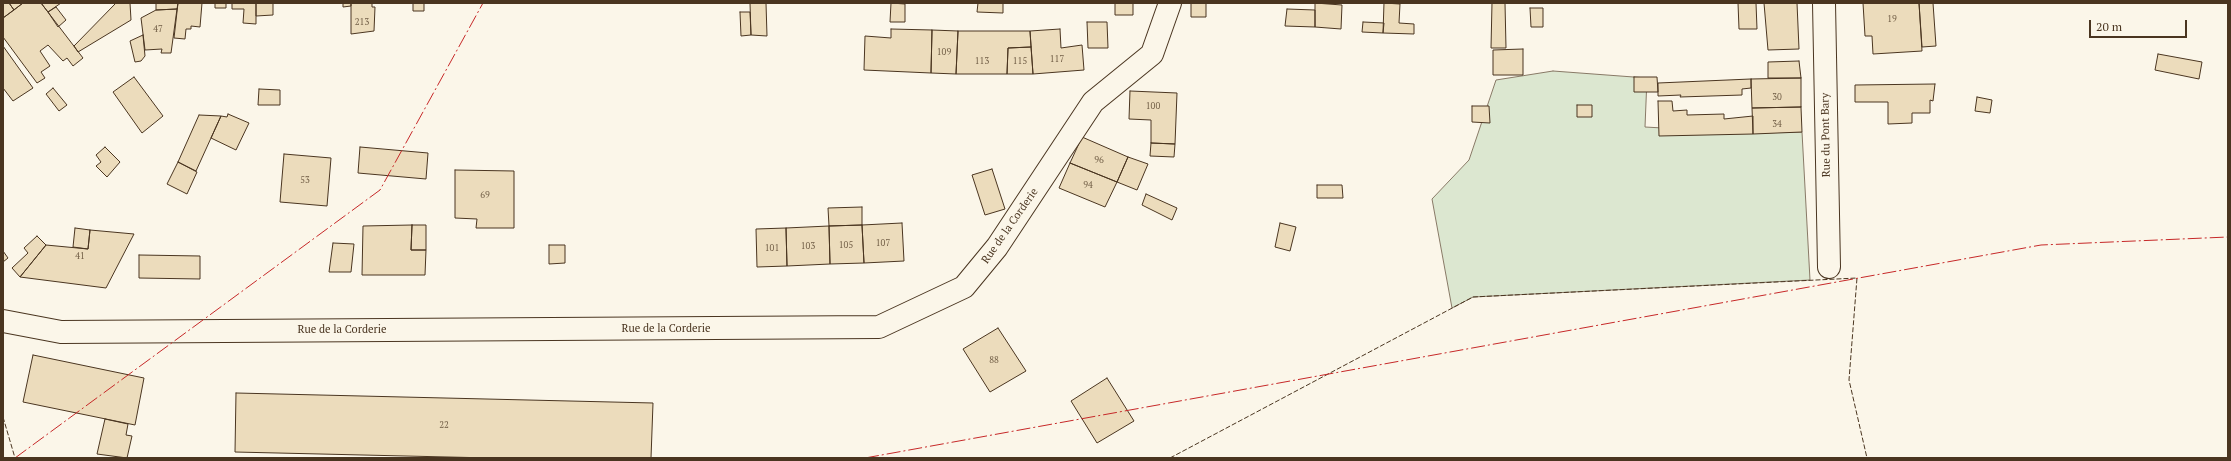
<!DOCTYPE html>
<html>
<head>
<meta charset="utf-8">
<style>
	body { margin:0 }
	#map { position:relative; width:2231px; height:461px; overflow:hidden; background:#fbf6e9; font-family:"PT Serif",serif }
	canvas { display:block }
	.frame { position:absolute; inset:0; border:4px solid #4a3520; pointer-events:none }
	.scale { position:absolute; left:2089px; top:20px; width:98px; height:18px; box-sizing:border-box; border:2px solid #4a3520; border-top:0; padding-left:5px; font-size:12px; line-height:14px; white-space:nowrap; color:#4a3520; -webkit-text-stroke:3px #fbf6e9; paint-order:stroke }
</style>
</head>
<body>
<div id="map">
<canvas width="2231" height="461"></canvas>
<div class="frame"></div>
<div class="scale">20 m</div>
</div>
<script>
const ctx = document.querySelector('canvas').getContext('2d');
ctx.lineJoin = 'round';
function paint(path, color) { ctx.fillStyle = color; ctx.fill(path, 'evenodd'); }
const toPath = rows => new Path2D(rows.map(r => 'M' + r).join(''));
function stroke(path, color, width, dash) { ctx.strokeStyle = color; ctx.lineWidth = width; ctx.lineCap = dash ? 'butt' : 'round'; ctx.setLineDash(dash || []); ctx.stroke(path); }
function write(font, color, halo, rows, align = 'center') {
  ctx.font = font + ' "PT Serif",serif'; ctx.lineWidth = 3; ctx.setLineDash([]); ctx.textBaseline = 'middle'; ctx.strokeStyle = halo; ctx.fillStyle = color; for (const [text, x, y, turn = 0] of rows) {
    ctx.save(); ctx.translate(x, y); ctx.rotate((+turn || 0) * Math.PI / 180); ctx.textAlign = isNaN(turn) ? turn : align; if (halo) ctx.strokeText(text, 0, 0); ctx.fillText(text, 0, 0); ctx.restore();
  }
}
const green = toPath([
	[1553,71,1647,78,1645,127,1753,133,1802,132,1810,280,1473,297,1452,308,1432,199,1469,160,1496,80,1553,71]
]);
const building = toPath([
	[3,3,9,3,14,10,3,18,3,3],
	[9,3,23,3,14,10,9,3],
	[23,3,41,3,83,58,73,66,67,58,63,61,48,45,40,51,50,66,41,72,45,78,37,83,3,37,3,18,23,3],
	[41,3,61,3,48,12,41,3],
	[116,3,130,3,131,20,78,52,74,46,116,3],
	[156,3,178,3,177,9,156,10,156,3],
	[178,3,202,3,200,27,191,26,191,29,186,29,185,39,174,38,178,3],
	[215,3,226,3,226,8,215,8,215,3],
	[232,3,256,3,256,24,243,23,244,9,232,9,232,3],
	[256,3,273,3,273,15,256,16,256,3],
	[343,3,351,3,351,6,343,7,343,3],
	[351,3,372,3,372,7,375,7,374,31,351,34,351,3],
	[413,3,424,3,424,11,413,11,413,3],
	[750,3,766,3,767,36,751,35,750,3],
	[891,3,905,4,905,22,890,22,891,3],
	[978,3,1003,3,1003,13,977,12,978,3],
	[1115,3,1133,3,1133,15,1115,15,1115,3],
	[1191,3,1206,3,1206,17,1191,17,1191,3],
	[1315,3,1342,5,1341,29,1315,27,1315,3],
	[1384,3,1400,4,1399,23,1414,24,1414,34,1383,33,1384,3],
	[1492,3,1505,3,1506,48,1491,48,1492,3],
	[1738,3,1756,3,1757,29,1739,29,1738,3],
	[1764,3,1797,3,1799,49,1768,50,1764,3],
	[1863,3,1919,3,1922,51,1873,54,1872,36,1865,36,1863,3],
	[1919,3,1933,3,1936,46,1922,47,1919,3],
	[56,7,66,20,58,27,48,12,56,7],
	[1530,8,1543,8,1543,27,1531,27,1530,8],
	[177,9,171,53,161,53,162,49,145,50,141,18,156,10,177,9],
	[1287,9,1315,10,1315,27,1285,26,1287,9],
	[740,12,750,12,751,35,741,36,740,12],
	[1087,22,1107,22,1108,48,1088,48,1087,22],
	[1363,22,1384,23,1383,33,1362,32,1363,22],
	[891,29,932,30,931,73,864,70,865,36,891,38,891,29],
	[1060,29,1061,48,1082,45,1084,70,1033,74,1030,31,1060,29],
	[932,30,958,31,956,74,931,73,932,30],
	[958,31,1030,31,1031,47,1008,48,1007,74,956,74,958,31],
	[143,35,145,56,141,61,135,62,130,41,143,35],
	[3,46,33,88,13,101,3,88,3,46],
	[1031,47,1033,74,1007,74,1008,48,1031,47],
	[1523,49,1523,75,1493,75,1493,50,1523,49],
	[2158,54,2202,62,2199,79,2155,70,2158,54],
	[1799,61,1801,78,1768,78,1768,62,1799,61],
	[134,77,163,116,142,133,113,92,134,77],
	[1634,77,1657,77,1658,92,1634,92,1634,77],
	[1801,78,1801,107,1752,108,1751,79,1801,78],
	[1751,79,1751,88,1742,89,1742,95,1680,97,1681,95,1658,96,1658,83,1751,79],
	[1935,84,1933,101,1930,100,1930,113,1912,113,1912,123,1888,124,1888,102,1855,102,1855,85,1935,84],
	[53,88,67,105,59,111,46,94,53,88],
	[259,89,280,90,280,105,258,105,259,89],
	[1130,91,1177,93,1175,144,1151,143,1151,120,1129,119,1130,91],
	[1977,97,1992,100,1990,113,1975,111,1977,97],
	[1658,101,1672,101,1673,111,1687,110,1687,115,1724,114,1724,119,1753,116,1753,134,1659,136,1658,101],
	[1577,105,1592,105,1592,117,1577,117,1577,105],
	[1472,106,1489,106,1490,123,1472,122,1472,106],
	[1801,107,1802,132,1753,134,1752,108,1801,107],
	[228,114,249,123,236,150,211,138,221,116,227,117,228,114],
	[199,115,221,116,196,171,178,162,199,115],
	[1082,137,1128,157,1117,182,1070,163,1082,137],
	[1151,143,1175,144,1174,157,1150,156,1151,143],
	[105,147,120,162,107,177,96,166,101,162,96,155,105,147],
	[360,147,428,153,426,179,358,173,360,147],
	[284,154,331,158,327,206,280,202,284,154],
	[1128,157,1148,164,1137,190,1117,182,1128,157],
	[178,162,197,172,187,194,167,184,178,162],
	[1070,163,1117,182,1105,207,1059,188,1070,163],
	[992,169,1005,209,985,215,972,175,992,169],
	[455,170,514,171,514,228,476,228,477,219,455,218,455,170],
	[1317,185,1342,185,1343,198,1317,198,1317,185],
	[1146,194,1177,208,1172,220,1142,205,1146,194],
	[862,207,862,225,829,226,828,208,862,207],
	[902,223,904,261,864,263,862,225,902,223],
	[1280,223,1296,227,1290,251,1275,247,1280,223],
	[412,225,426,225,426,250,411,250,412,225],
	[412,225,411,250,426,250,425,275,362,275,363,226,412,225],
	[862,225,864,263,830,264,829,226,862,225],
	[829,226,830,264,787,266,786,228,829,226],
	[75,228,90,230,88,249,73,247,75,228],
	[786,228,787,266,757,267,756,229,786,228],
	[90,230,134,234,106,288,20,277,46,245,88,249,90,230],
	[37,236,46,245,20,277,12,268,28,253,24,248,37,236],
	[333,243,354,244,351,272,329,272,333,243],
	[549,245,565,245,565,263,549,264,549,245],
	[3,251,8,258,3,262,3,251],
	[139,255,200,256,200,279,139,278,139,255],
	[998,328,1026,371,990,392,963,349,998,328],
	[33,355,144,378,135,425,23,402,33,355],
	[1107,378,1134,421,1097,443,1071,401,1107,378],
	[236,393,653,403,651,458,491,458,235,452,236,393],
	[105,419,128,424,126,435,132,436,127,458,97,454,105,419]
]);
const minor = toPath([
	[1824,3,1829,267],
	[3,321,61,332,879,327,964,287,997,247,1093,102,1152,54,1170,3]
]);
const fence = toPath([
	[3,417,15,458],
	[1170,458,1473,297,1857,278,1849,380,1867,458]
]);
const power = toPath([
	[15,458,380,190,483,3],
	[865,458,2041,245,2228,237]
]);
const numberNames = [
	["19",1892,19],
	["213",362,22],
	["47",158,29],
	["109",944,52],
	["117",1057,59],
	["113",982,61],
	["115",1020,61],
	["30",1777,97],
	["100",1153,106],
	["34",1777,124],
	["96",1099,160],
	["53",305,180],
	["94",1088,185],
	["69",485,195],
	["107",883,243],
	["105",846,245],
	["103",808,246],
	["101",772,248],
	["41",80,256],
	["88",994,360],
	["22",444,425]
];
const streetNames = [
	["Rue du Pont Bary",1826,135,-91],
	["Rue de la Corderie",1010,226,-55],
	["Rue de la Corderie",666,329],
	["Rue de la Corderie",342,330]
];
paint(green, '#dce7d0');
stroke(green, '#887966', 1);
paint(building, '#ecdcbc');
stroke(building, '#4a3520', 1);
stroke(minor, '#4a3520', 24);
stroke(minor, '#fbf6e9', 22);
stroke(fence, '#4a3520', 1, [5, 2]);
stroke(power, '#c62828', 1, [14, 3, 2, 3]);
write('9px', '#725f47', null, numberNames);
write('11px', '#4a3520', '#fbf6e9', streetNames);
</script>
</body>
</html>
